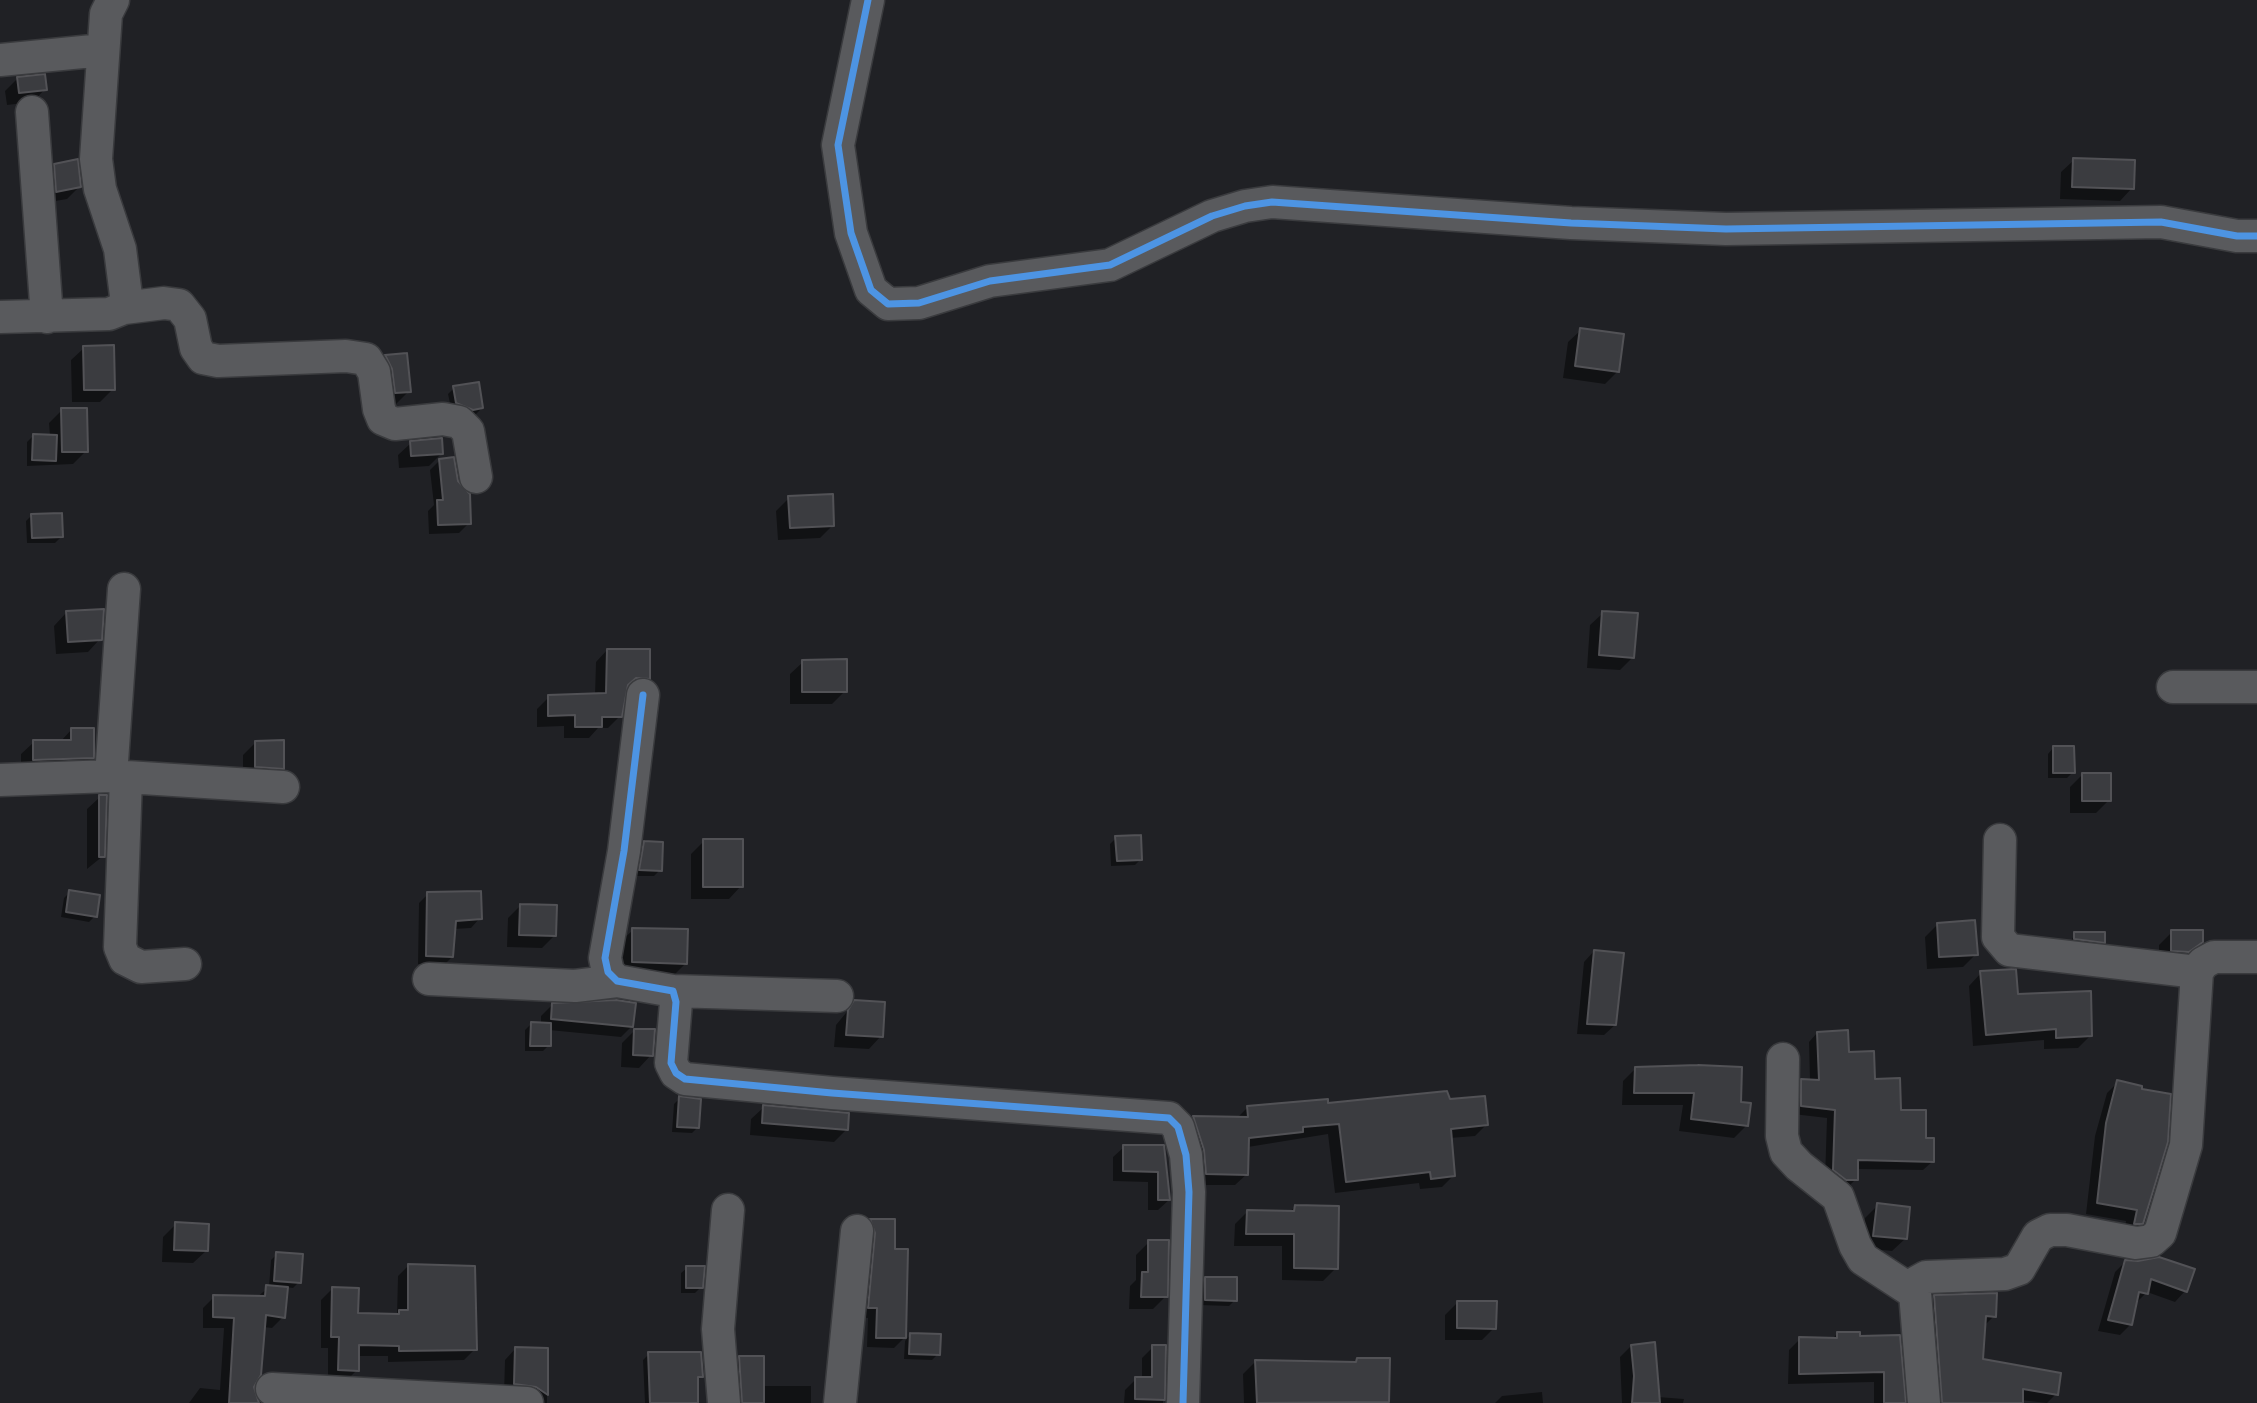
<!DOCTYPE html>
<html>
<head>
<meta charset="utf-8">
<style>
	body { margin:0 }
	canvas { display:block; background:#202125 }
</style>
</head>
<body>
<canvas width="2257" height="1403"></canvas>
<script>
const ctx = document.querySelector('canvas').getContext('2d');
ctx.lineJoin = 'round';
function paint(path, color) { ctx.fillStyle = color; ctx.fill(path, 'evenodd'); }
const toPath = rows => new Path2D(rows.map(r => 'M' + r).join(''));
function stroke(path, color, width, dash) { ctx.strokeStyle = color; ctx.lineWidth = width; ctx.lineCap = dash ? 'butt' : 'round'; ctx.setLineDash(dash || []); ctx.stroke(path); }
const shadow = toPath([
	[18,78,45,89,33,102,7,105,5,91],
	[2074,160,2132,188,2120,201,2060,199,2061,172],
	[55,165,79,187,67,199,44,203,42,178],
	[1581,330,1617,372,1605,384,1563,378,1568,342],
	[84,348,113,389,100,402,72,402,71,360],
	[386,357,409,391,396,404,383,405,374,369],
	[454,388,482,408,476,414,466,415,451,408,448,394],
	[62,410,86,451,73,464,27,466,27,442,33,436,50,436,49,423],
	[411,443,441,454,429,466,399,468,398,455],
	[440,460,456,482,469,523,459,533,429,534,428,511,434,505,430,470],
	[789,498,832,526,820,538,778,540,776,511],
	[32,515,61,537,55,543,27,543,26,521],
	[66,613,100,639,88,652,56,654,54,626],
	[1603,613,1633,657,1620,670,1587,668,1590,625],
	[607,650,648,678,636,690,625,689,620,716,608,728,598,728,589,738,564,738,564,726,537,727,537,709,549,697,595,695,596,662],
	[803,662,845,691,832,704,790,704,790,674],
	[72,729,92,758,79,770,21,772,21,754,34,742,60,742],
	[256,742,282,768,269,781,243,779,243,755],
	[2053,748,2073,772,2067,778,2048,778,2048,754],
	[2083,774,2109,800,2096,813,2070,813,2070,787],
	[100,797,103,856,87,869,87,809],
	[1116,838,1141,859,1135,865,1111,866,1110,844],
	[704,841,741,886,729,899,691,899,691,854],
	[644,843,660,870,654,876,634,876,638,849],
	[70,892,95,916,89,922,61,917,64,898],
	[428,894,480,918,471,928,454,929,452,957,443,966,418,964,419,903],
	[521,905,554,936,542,948,507,947,508,918],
	[1938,924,1976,954,1963,967,1927,969,1925,937],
	[633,930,686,963,673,976,620,974,620,942],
	[2172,932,2201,941,2174,964,2159,963,2159,945],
	[2075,934,2103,942,2097,948,2069,944],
	[1594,951,1615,1025,1604,1035,1577,1034,1584,962],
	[1981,973,2091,1035,2078,1048,2044,1049,2044,1040,1973,1046,1969,986],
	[855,1002,881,1036,869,1049,834,1047,836,1025],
	[552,1005,632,1026,621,1037,549,1030,549,1045,543,1051,525,1051,525,1030,531,1024,541,1024,541,1016],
	[634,1031,651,1055,639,1068,621,1067,622,1043],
	[1817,1033,1847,1054,1925,1140,1932,1162,1923,1170,1856,1169,1856,1179,1847,1188,1825,1179,1827,1118,1793,1114,1793,1089,1802,1080,1810,1081,1809,1042],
	[1635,1069,1739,1103,1747,1125,1734,1138,1679,1131,1683,1105,1622,1105,1623,1081],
	[2118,1082,2142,1222,2131,1234,2124,1235,2126,1221,2086,1214,2095,1136,2107,1093],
	[680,1098,698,1127,692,1133,672,1132,674,1104],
	[1449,1101,1486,1125,1475,1136,1450,1138,1454,1175,1442,1187,1420,1189,1419,1183,1335,1193,1328,1134,1248,1147,1247,1174,1235,1185,1195,1185,1182,1129,1193,1118,1236,1119,1247,1108],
	[764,1107,847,1129,834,1142,750,1135,751,1119],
	[1124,1147,1163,1147,1169,1200,1158,1210,1148,1210,1148,1182,1113,1181,1113,1157],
	[1878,1205,1905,1239,1892,1251,1862,1248,1865,1218],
	[1295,1207,1336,1268,1323,1281,1282,1280,1282,1246,1234,1246,1235,1224,1247,1212,1289,1212],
	[871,1220,893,1251,904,1338,894,1348,867,1347,868,1318,859,1317,861,1230],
	[176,1224,206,1251,193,1263,162,1262,163,1237],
	[1149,1242,1166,1296,1153,1309,1129,1309,1130,1286,1136,1280,1136,1255],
	[277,1254,299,1282,293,1288,286,1287,283,1317,272,1328,263,1327,252,1387,254,1399,260,1403,189,1403,200,1388,220,1390,224,1328,203,1328,203,1308,214,1297,256,1298,269,1287,271,1260],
	[2126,1261,2185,1291,2175,1302,2147,1292,2135,1304,2131,1324,2120,1335,2098,1331,2115,1272],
	[409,1265,475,1349,464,1360,388,1362,388,1356,357,1356,357,1370,346,1381,328,1381,328,1348,321,1348,321,1300,332,1289,356,1315,397,1315,398,1276],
	[687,1268,701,1287,695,1293,681,1293,681,1273],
	[1206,1279,1235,1300,1229,1306,1199,1305,1200,1285],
	[1934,1297,1994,1316,1984,1326,1981,1361,2056,1394,2047,1403,2011,1399,2010,1403,1931,1403,1924,1308],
	[1458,1302,1494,1328,1482,1340,1445,1340,1445,1315],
	[1837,1334,1858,1338,1898,1337,1904,1403,1874,1403,1874,1382,1788,1384,1789,1350,1800,1339,1831,1340],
	[910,1335,938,1354,932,1360,904,1359,905,1341],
	[1631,1346,1658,1397,1684,1399,1683,1403,1622,1403,1620,1357],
	[1153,1347,1164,1347,1163,1403,1124,1403,1125,1390,1136,1379,1142,1379,1142,1358],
	[515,1349,547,1349,547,1403,530,1403,504,1394,505,1360],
	[649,1354,702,1376,696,1381,696,1403,645,1403,643,1360],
	[739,1357,762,1386,811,1386,811,1403,732,1403,730,1367],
	[1357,1360,1388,1401,1386,1403,1244,1403,1243,1374,1256,1361,1353,1364],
	[1542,1392,1543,1403,1495,1403,1502,1396]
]);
const building = toPath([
	[45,74,47,90,19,93,17,77,45,74],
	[2073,158,2135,160,2134,189,2072,187,2073,158],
	[78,159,81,187,56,192,54,164,78,159],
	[1580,328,1624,334,1619,372,1575,366,1580,328],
	[114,345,115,390,84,390,83,346,114,345],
	[407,353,411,392,395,393,392,369,385,355,407,353],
	[479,382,483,408,473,410,456,403,453,386,479,382],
	[61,408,87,408,88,452,62,452,61,408],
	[33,434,57,435,56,461,32,460,33,434],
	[442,438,443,454,411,456,410,441,442,438],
	[454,457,458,481,470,494,471,524,438,525,437,500,443,500,439,459,454,457],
	[833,494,834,526,790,528,788,496,833,494],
	[62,513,63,537,32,538,31,514,62,513],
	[104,609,102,640,68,642,66,611,104,609],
	[1602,611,1638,613,1634,658,1599,655,1602,611],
	[607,649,650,649,650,679,636,678,628,685,622,717,602,717,602,727,575,727,575,715,548,716,548,695,606,693,607,649],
	[847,659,847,692,802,692,802,660,847,659],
	[71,728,94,728,94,758,33,760,33,740,71,740,71,728],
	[284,740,284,769,255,767,255,741,284,740],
	[2053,746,2074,746,2075,773,2053,773,2053,746],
	[2082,773,2111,773,2111,801,2082,801,2082,773],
	[99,795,107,795,105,857,99,857,99,795],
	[1141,835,1142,860,1117,861,1115,836,1141,835],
	[703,839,743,839,743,887,703,887,703,839],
	[644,841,663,842,662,871,639,870,644,841],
	[69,890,100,895,97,917,66,912,69,890],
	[481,891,482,919,456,921,453,957,426,956,427,892,481,891],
	[520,904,557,905,556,936,519,935,520,904],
	[1975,920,1978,955,1939,957,1937,923,1975,920],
	[632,928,688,929,687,964,632,962,632,928],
	[2171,930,2203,930,2203,942,2189,952,2171,951,2171,930],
	[2074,932,2105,932,2105,943,2074,939,2074,932],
	[1594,950,1624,953,1616,1025,1587,1024,1594,950],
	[2016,969,2018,994,2091,991,2092,1036,2056,1038,2056,1029,1986,1035,1980,971,2016,969],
	[616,1000,636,1003,633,1027,551,1019,552,1003,616,1000],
	[854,1000,885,1002,883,1037,846,1035,848,1010,854,1000],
	[531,1022,551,1023,551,1046,530,1046,531,1022],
	[634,1029,655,1029,653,1056,633,1055,634,1029],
	[1848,1030,1849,1052,1874,1051,1875,1079,1900,1078,1901,1110,1926,1110,1926,1138,1934,1138,1934,1162,1858,1160,1858,1180,1846,1180,1833,1170,1835,1110,1801,1106,1801,1079,1819,1080,1817,1032,1848,1030],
	[1698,1065,1742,1067,1741,1102,1751,1103,1748,1126,1691,1119,1694,1093,1634,1093,1635,1067,1698,1065],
	[2117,1080,2142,1086,2142,1089,2171,1094,2168,1142,2143,1224,2134,1224,2137,1210,2097,1203,2106,1123,2117,1080],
	[1447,1091,1450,1099,1485,1096,1488,1125,1451,1129,1455,1176,1431,1179,1430,1172,1346,1182,1339,1124,1303,1127,1303,1132,1249,1138,1248,1175,1206,1174,1204,1150,1193,1116,1248,1117,1247,1106,1328,1099,1328,1103,1447,1091],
	[679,1096,701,1099,699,1128,677,1127,679,1096],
	[763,1105,849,1113,848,1130,762,1123,763,1105],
	[1123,1145,1164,1145,1170,1200,1158,1200,1158,1172,1123,1171,1123,1145],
	[1877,1203,1910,1207,1907,1239,1873,1236,1877,1203],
	[1295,1205,1339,1206,1338,1269,1294,1268,1294,1234,1246,1234,1247,1210,1294,1211,1295,1205],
	[870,1219,895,1219,895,1249,908,1249,906,1338,876,1338,877,1308,868,1308,875,1233,870,1219],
	[175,1222,209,1224,208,1251,174,1250,175,1222],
	[1148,1240,1169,1240,1168,1297,1141,1297,1142,1272,1148,1272,1148,1240],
	[276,1252,303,1254,301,1283,274,1281,276,1252],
	[2159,1257,2195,1269,2187,1292,2151,1279,2148,1294,2139,1292,2132,1325,2108,1320,2125,1260,2138,1261,2159,1257],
	[408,1264,475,1266,477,1350,399,1351,399,1346,359,1345,359,1371,338,1370,339,1337,331,1337,332,1287,359,1288,358,1313,399,1314,399,1310,408,1310,408,1264],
	[686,1266,705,1266,703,1288,686,1288,686,1266],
	[1205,1277,1237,1277,1237,1301,1205,1300,1205,1277],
	[266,1285,288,1287,285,1318,266,1315,261,1375,254,1387,259,1403,229,1403,234,1318,213,1317,213,1295,265,1296,266,1285],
	[1997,1293,1996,1317,1986,1316,1983,1359,2061,1373,2058,1395,2023,1389,2023,1403,1942,1403,1934,1295,1997,1293],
	[1457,1301,1497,1301,1496,1329,1457,1328,1457,1301],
	[1837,1332,1860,1332,1860,1336,1900,1335,1906,1403,1884,1403,1884,1372,1799,1374,1799,1337,1837,1338,1837,1332],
	[910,1333,941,1334,940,1355,909,1354,910,1333],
	[1655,1342,1660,1403,1632,1403,1634,1376,1631,1345,1655,1342],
	[1152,1345,1166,1345,1165,1400,1135,1399,1135,1377,1152,1377,1152,1345],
	[515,1347,548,1348,548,1395,536,1387,514,1384,515,1347],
	[648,1352,701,1352,703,1377,698,1377,698,1403,650,1403,648,1352],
	[739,1356,764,1356,764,1403,742,1403,739,1356],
	[1357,1358,1390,1358,1389,1402,1257,1403,1255,1360,1356,1362,1357,1358]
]);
const minor = toPath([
	[868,0,838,145,851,233,871,290,888,304,919,303,990,281,1110,265,1212,216,1245,206,1272,202,1571,223,1726,229,2161,222,2237,236,2257,236],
	[0,60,103,50],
	[32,112,47,317],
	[124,308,164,303,179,305,190,319,196,348,203,358,218,361,346,356,366,359,374,372,379,409,383,419,395,424,443,419,459,422,468,431,476,477],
	[0,317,109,314,124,308,126,296,120,249,100,189,96,159,106,14,113,0],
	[2173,687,2257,687],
	[643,695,624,851,605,958,608,972,617,981,673,991,676,1002,671,1063,676,1073,685,1079,832,1093,1169,1118,1178,1127,1186,1155,1189,1192,1183,1403],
	[111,776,124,589],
	[126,778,120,947,125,959,141,967,185,964],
	[0,780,111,776,283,787],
	[2000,840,1998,937,2009,950,2197,972],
	[429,979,575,986,617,981],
	[673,991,837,996],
	[1783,1059,1782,1136,1786,1152,1799,1166,1838,1197,1855,1245,1863,1259,1915,1293],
	[272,1389,527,1403],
	[724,1403,718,1329,728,1210],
	[840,1403,857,1231],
	[1924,1403,1915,1293,1917,1282,1926,1277,2005,1274,2019,1269,2038,1236,2050,1230,2067,1230,2136,1243,2151,1241,2160,1233,2186,1145,2197,972,2203,963,2214,957,2255,957]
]);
const cycleway = toPath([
	[868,0,838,145,851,233,871,290,888,304,919,303,990,281,1110,265,1212,216,1245,206,1272,202,1571,223,1726,229,2161,222,2237,236,2257,236],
	[643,695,624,851,605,958,608,972,617,981,673,991,676,1002,671,1063,676,1073,685,1079,832,1093,1169,1118,1178,1127,1186,1155,1189,1192,1183,1403]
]);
paint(shadow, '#0007');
paint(building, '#3b3c40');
stroke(building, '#525256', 2);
stroke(minor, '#3a3b3e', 35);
stroke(minor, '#595a5d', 32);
stroke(cycleway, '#4d94e3', 7);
</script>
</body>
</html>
